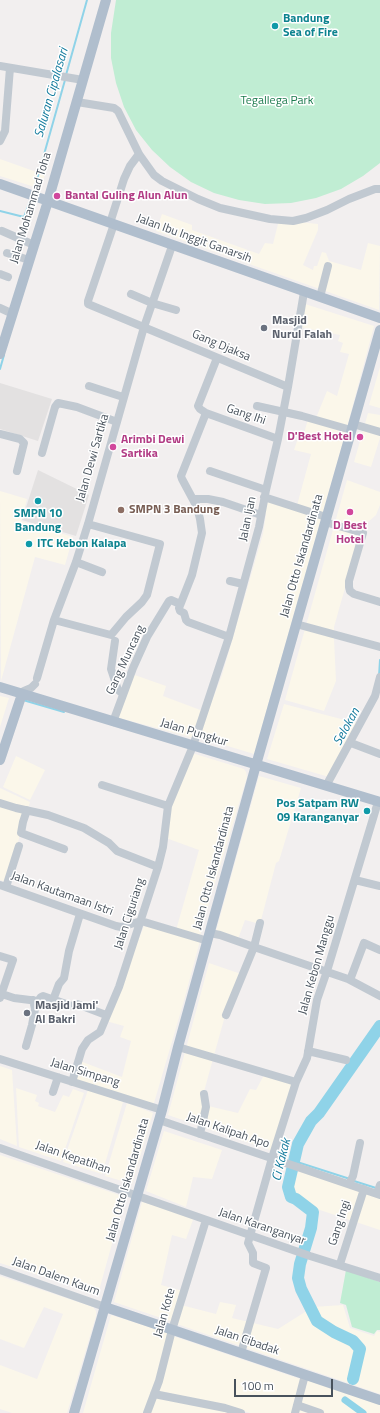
<!DOCTYPE html>
<html>
<head>
<meta charset="utf-8">
<style>
	body { margin:0 }
	#map { position:relative; width:380px; height:1413px; overflow:hidden; background:#f2efef; font-family:"Titillium Web",sans-serif }
	canvas { display:block }
	.scale { position:absolute; left:234px; top:1379px; width:99px; height:18px; box-sizing:border-box; border:2px solid #48525c; border-top:0; padding-left:5px; font-size:12px; line-height:14px; white-space:nowrap; color:#48525c; -webkit-text-stroke:3px #fff; paint-order:stroke }
</style>
</head>
<body>
<div id="map">
<canvas width="380" height="1413"></canvas>
<div class="scale">100 m</div>
</div>
<script>
const ctx = document.querySelector('canvas').getContext('2d');
ctx.lineJoin = 'round';
function paint(path, color) { ctx.fillStyle = color; ctx.fill(path, 'evenodd'); }
const toPath = rows => new Path2D(rows.map(r => 'M' + r).join(''));
function stroke(path, color, width, dash) { ctx.strokeStyle = color; ctx.lineWidth = width; ctx.lineCap = dash ? 'butt' : 'round'; ctx.setLineDash(dash || []); ctx.stroke(path); }
function write(font, color, halo, rows, align = 'center') {
  ctx.font = font + ' "Titillium Web",sans-serif'; ctx.lineWidth = 3; ctx.setLineDash([]); ctx.textBaseline = 'middle'; ctx.strokeStyle = halo; ctx.fillStyle = color; for (const [text, x, y, turn = 0] of rows) {
    ctx.save(); ctx.translate(x, y); ctx.rotate((+turn || 0) * Math.PI / 180); ctx.textAlign = isNaN(turn) ? turn : align; if (halo) ctx.strokeText(text, 0, 0); ctx.fillText(text, 0, 0); ctx.restore();
  }
}
const commercial = toPath([
	[0,159,45,175,41,189,0,176],
	[162,214,192,225,192,230,259,254,265,243,273,244,279,220,318,224,318,230,303,265,313,270,314,266,317,266,322,252,326,253,329,261,361,270,368,243,380,246,379,310,156,231],
	[305,304,374,326,347,427,316,418,327,391,337,396,349,354,340,352,343,343,338,341,340,335,300,327],
	[380,367,380,408,369,405],
	[368,413,380,415,380,438,371,467,354,462],
	[308,419,346,431,254,754,198,737,222,675,263,534,266,514,262,510,266,497,296,509,311,454,294,450,297,441,302,441],
	[347,480,380,492,380,505,376,515,367,523,358,543,341,602,334,627,334,639,336,681,324,711,285,700],
	[0,491,27,499,21,521,73,537,65,565,35,557,1,681],
	[132,674,166,686,163,696,203,711,194,738,116,717],
	[0,696,9,698,0,727],
	[284,704,360,724,329,777,267,759],
	[192,753,244,769,246,772,247,777,209,903,200,936,176,930,199,850,166,838,169,808],
	[16,756,45,770,30,800,3,787],
	[259,776,301,788,279,861,276,863,260,924,245,920,238,939,216,931],
	[0,788,30,802,6,882,0,880],
	[144,926,200,941,183,1004,154,1103,145,1102,75,1080,80,1061,122,1077,131,1041,120,1037,124,1026,106,1021],
	[209,963,241,974,228,1005,203,1095,206,1103,200,1126,168,1115],
	[0,1066,12,1070,17,1146,0,1139],
	[265,1073,296,1081,273,1151,202,1127,208,1106,238,1113,250,1089,256,1090],
	[16,1088,37,1095,35,1101,39,1103,38,1106,55,1112,63,1095,69,1097,73,1089,84,1093,61,1161,19,1147],
	[88,1090,123,1102,102,1174,63,1162],
	[127,1103,153,1113,132,1184,105,1176],
	[164,1131,222,1150,212,1179,193,1177,186,1207,146,1191],
	[0,1155,125,1197,98,1294,0,1263],
	[297,1170,380,1198,380,1230,311,1207,296,1199,292,1191],
	[142,1202,194,1217,186,1239,172,1235,161,1285,183,1291,173,1322,114,1302],
	[0,1276,93,1307,96,1311,96,1316,67,1413,12,1413,0,1409,0,1365,37,1379,63,1314,44,1307,24,1348,0,1339],
	[220,1302,236,1305,232,1318,278,1329,313,1307,343,1305,350,1328,374,1336,377,1331,380,1332,380,1394,174,1323,181,1305,216,1314],
	[111,1315,171,1334,147,1413,83,1413],
	[173,1336,303,1380,292,1413,250,1413,227,1405,158,1391],
	[308,1380,380,1404,380,1413,297,1413],
	[156,1396,240,1413,150,1413]
]);
const education = toPath([
	[0,383,52,399,38,441,0,429],
	[38,470,89,495,76,536,22,520]
]);
const green = toPath([
	[116,0,380,0,380,163,363,176,341,189,316,198,291,203,265,204,239,200,214,193,191,182,170,167,152,150,136,130,124,107,116,83,111,58,111,33],
	[346,1270,380,1282,380,1330,377,1330,374,1334,352,1327,346,1305,340,1303]
]);
const stream = toPath([
	[66,75,87,0],
	[34,190,65,80],
	[0,211,24,217,30,201],
	[0,369,4,355],
	[379,676,380,660],
	[23,700,64,712],
	[294,1161,350,1179],
	[354,1181,376,1188]
]);
const canal = toPath([
	[345,1400,363,1413]
]);
const river = toPath([
	[353,1379,360,1349,353,1341,334,1332,317,1321,301,1289,298,1278,300,1264,311,1228,313,1212,296,1199,291,1197,288,1187,298,1144,311,1121,319,1113,380,1026]
]);
const minor = toPath([
	[0,66,83,80],
	[77,102,114,108,118,111,139,154,154,175,162,181,198,199,220,208,270,219,293,221,306,218,327,210,349,199,375,189,380,189],
	[0,141,5,131,10,68],
	[110,223,124,179,130,166,139,154],
	[114,224,88,301,88,304,288,387],
	[2,231,34,245],
	[7,253,29,260],
	[0,274,8,277],
	[131,294,152,303,176,310],
	[320,297,328,266],
	[0,308,13,314],
	[217,358,198,406,200,409,206,413,181,476,182,479,197,507,200,519,202,533,192,575,179,608,180,611,184,613,186,620,188,622,229,637],
	[89,386,123,397],
	[257,406,302,416,351,430],
	[206,413,278,439],
	[353,424,380,432],
	[0,434,20,439,24,443,17,471],
	[42,453,55,407,58,403,77,407,117,422],
	[210,471,266,490],
	[264,497,326,517],
	[193,499,208,499,223,502,261,515],
	[325,522,363,533,349,581,349,587,350,591,354,594,380,602],
	[76,562,102,572],
	[230,581,243,584],
	[54,620,111,635,126,617,142,602,147,595,160,544,88,524],
	[296,624,380,647],
	[115,641,111,669,118,690,123,694],
	[37,678,54,620,76,562,88,524,144,327,172,246],
	[22,694,24,691,31,688,35,684],
	[113,722,133,668,147,637,169,601,171,600,180,604],
	[351,743,380,754],
	[102,785,168,806],
	[326,786,375,696,380,677],
	[0,803,16,808,48,815,84,828,109,843,117,851,158,867],
	[27,810,23,822,21,833,64,849],
	[355,880,380,886],
	[0,885,116,926,121,927,141,921,208,941],
	[6,887,19,846],
	[260,923,254,947,348,979,380,996],
	[210,933,220,935,254,947,226,1015],
	[0,956,13,960,0,998],
	[350,980,364,943,380,950],
	[2,994,14,998,38,1001,41,997,43,996,72,1006,77,1004,106,1015],
	[53,1000,59,984,64,978,69,951,80,914],
	[26,1046,32,1025,35,1009,33,1000],
	[178,1047,296,1082],
	[308,1051,346,1060],
	[0,1059,162,1110],
	[72,1082,82,1049,88,1040,100,1032,119,987,158,867,163,847,168,806,193,746,229,637,259,527,266,490,278,439,288,387,304,292],
	[53,1092,58,1077],
	[159,1120,380,1195],
	[200,1134,206,1107,204,1094],
	[0,1148,310,1256,380,1278],
	[349,1184,353,1176,360,1143],
	[377,1194,380,1185],
	[340,1264,364,1189],
	[0,1270,105,1307],
	[241,1353,266,1268,253,1263,253,1253,248,1243,272,1158,296,1082,307,1058,317,1000,327,971,378,802],
	[154,1394,225,1408,241,1413],
	[297,1405,320,1413],
	[147,1413,159,1381,172,1330,206,1220],
	[295,1413,305,1375]
]);
const major = toPath([
	[0,184,380,318],
	[0,354,48,201,106,0],
	[0,687,380,802],
	[0,760,22,694],
	[105,1307,380,1400],
	[74,1413,162,1110,178,1047,256,765,380,330]
]);
const markers = [
	[275,26,4,"#0f9aa8"],
	[57,196,4,"#d1479c"],
	[264,328,4,"#6b7280"],
	[360,437,4,"#d1479c"],
	[113,447,4,"#d1479c"],
	[38,501,4,"#0f9aa8"],
	[121,510,4,"#8d6e63"],
	[350,512,4,"#d1479c"],
	[29,544,4,"#0f9aa8"],
	[367,811,4,"#0f9aa8"],
	[27,1013,4,"#6b7280"]
];
const cultureNames = [
	["Bandung",283,19],
	["Sea of Fire",283,33],
	["SMPN 10",38,514,"center"],
	["Bandung",38,528,"center"],
	["ITC Kebon Kalapa",37,544],
	["Pos Satpam RW",359,804,"right"],
	["09 Karanganyar",359,818,"right"]
];
const parkNames = [
	["Tegallega Park",277,101]
];
const hotelNames = [
	["Bantal Guling Alun Alun",65,196],
	["D'Best Hotel",352,437,"right"],
	["Arimbi Dewi",121,440],
	["Sartika",121,454],
	["D Best",350,526,"center"],
	["Hotel",350,540,"center"]
];
const streetNames = [
	["Jalan Mohammad Toha",31,208,-73],
	["Jalan Ibu Inggit Ganarsih",194,239,20],
	["Gang Djaksa",221,346,23],
	["Gang Ihi",246,415,19],
	["Jalan Dewi Sartika",93,458,-74],
	["Jalan Ijan",248,519,-78],
	["Jalan Otto Iskandardinata",302,556,-74],
	["Gang Muncang",126,660,-65],
	["Jalan Pungkur",194,733,17],
	["Jalan Otto Iskandardinata",214,868,-75],
	["Jalan Kautamaan Istri",62,894,20],
	["Jalan Ciguriang",130,914,-72],
	["Jalan Kebon Manggu",317,965,-74],
	["Jalan Simpang",85,1073,17],
	["Jalan Kalipah Apo",228,1131,19],
	["Jalan Kepatihan",73,1158,19],
	["Jalan Otto Iskandardinata",128,1180,-74],
	["Gang Ingi",340,1223,-72],
	["Jalan Karanganyar",262,1227,19],
	["Jalan Dalem Kaum",56,1277,20],
	["Jalan Kote",165,1313,-74],
	["Jalan Cibadak",247,1341,19]
];
const worshipNames = [
	["Masjid",272,321],
	["Nurul Falah",272,335],
	["Masjid Jami'",35,1006],
	["Al Bakri",35,1020]
];
const educationNames = [
	["SMPN 3 Bandung",129,510]
];
const waterNames = [
	["Saluran Cipalasari",52,93,-74],
	["Selokan",347,727,-61],
	["Ci Kakak",282,1160,-76]
];
paint(commercial, '#fbf7ea');
paint(education, '#e3e1e1');
paint(green, '#c0edd3');
stroke(stream, '#8fd3e8', 2);
stroke(canal, '#8fd3e8', 7);
stroke(river, '#8fd3e8', 12);
stroke(minor, '#c1c9d1', 8);
stroke(major, '#b0becd', 10);
for (const [x, y, r, color] of markers) { const dot = new Path2D(); dot.arc(x, y, r, 0, 2 * Math.PI); ctx.fillStyle = color; ctx.fill(dot); stroke(dot, '#fff', 1.5); }
write('bold 12px', '#0d838f', '#fff', cultureNames, 'left');
write('12px', '#1c7b4e', '#fff', parkNames);
write('bold 12px', '#b23c85', '#fff', hotelNames, 'left');
write('12px', '#48525c', '#fff', streetNames);
write('bold 12px', '#5b616d', '#fff', worshipNames, 'left');
write('bold 12px', '#785e54', '#fff', educationNames, 'left');
write('italic 13px', '#137b9d', '#fff', waterNames);
</script>
</body>
</html>
